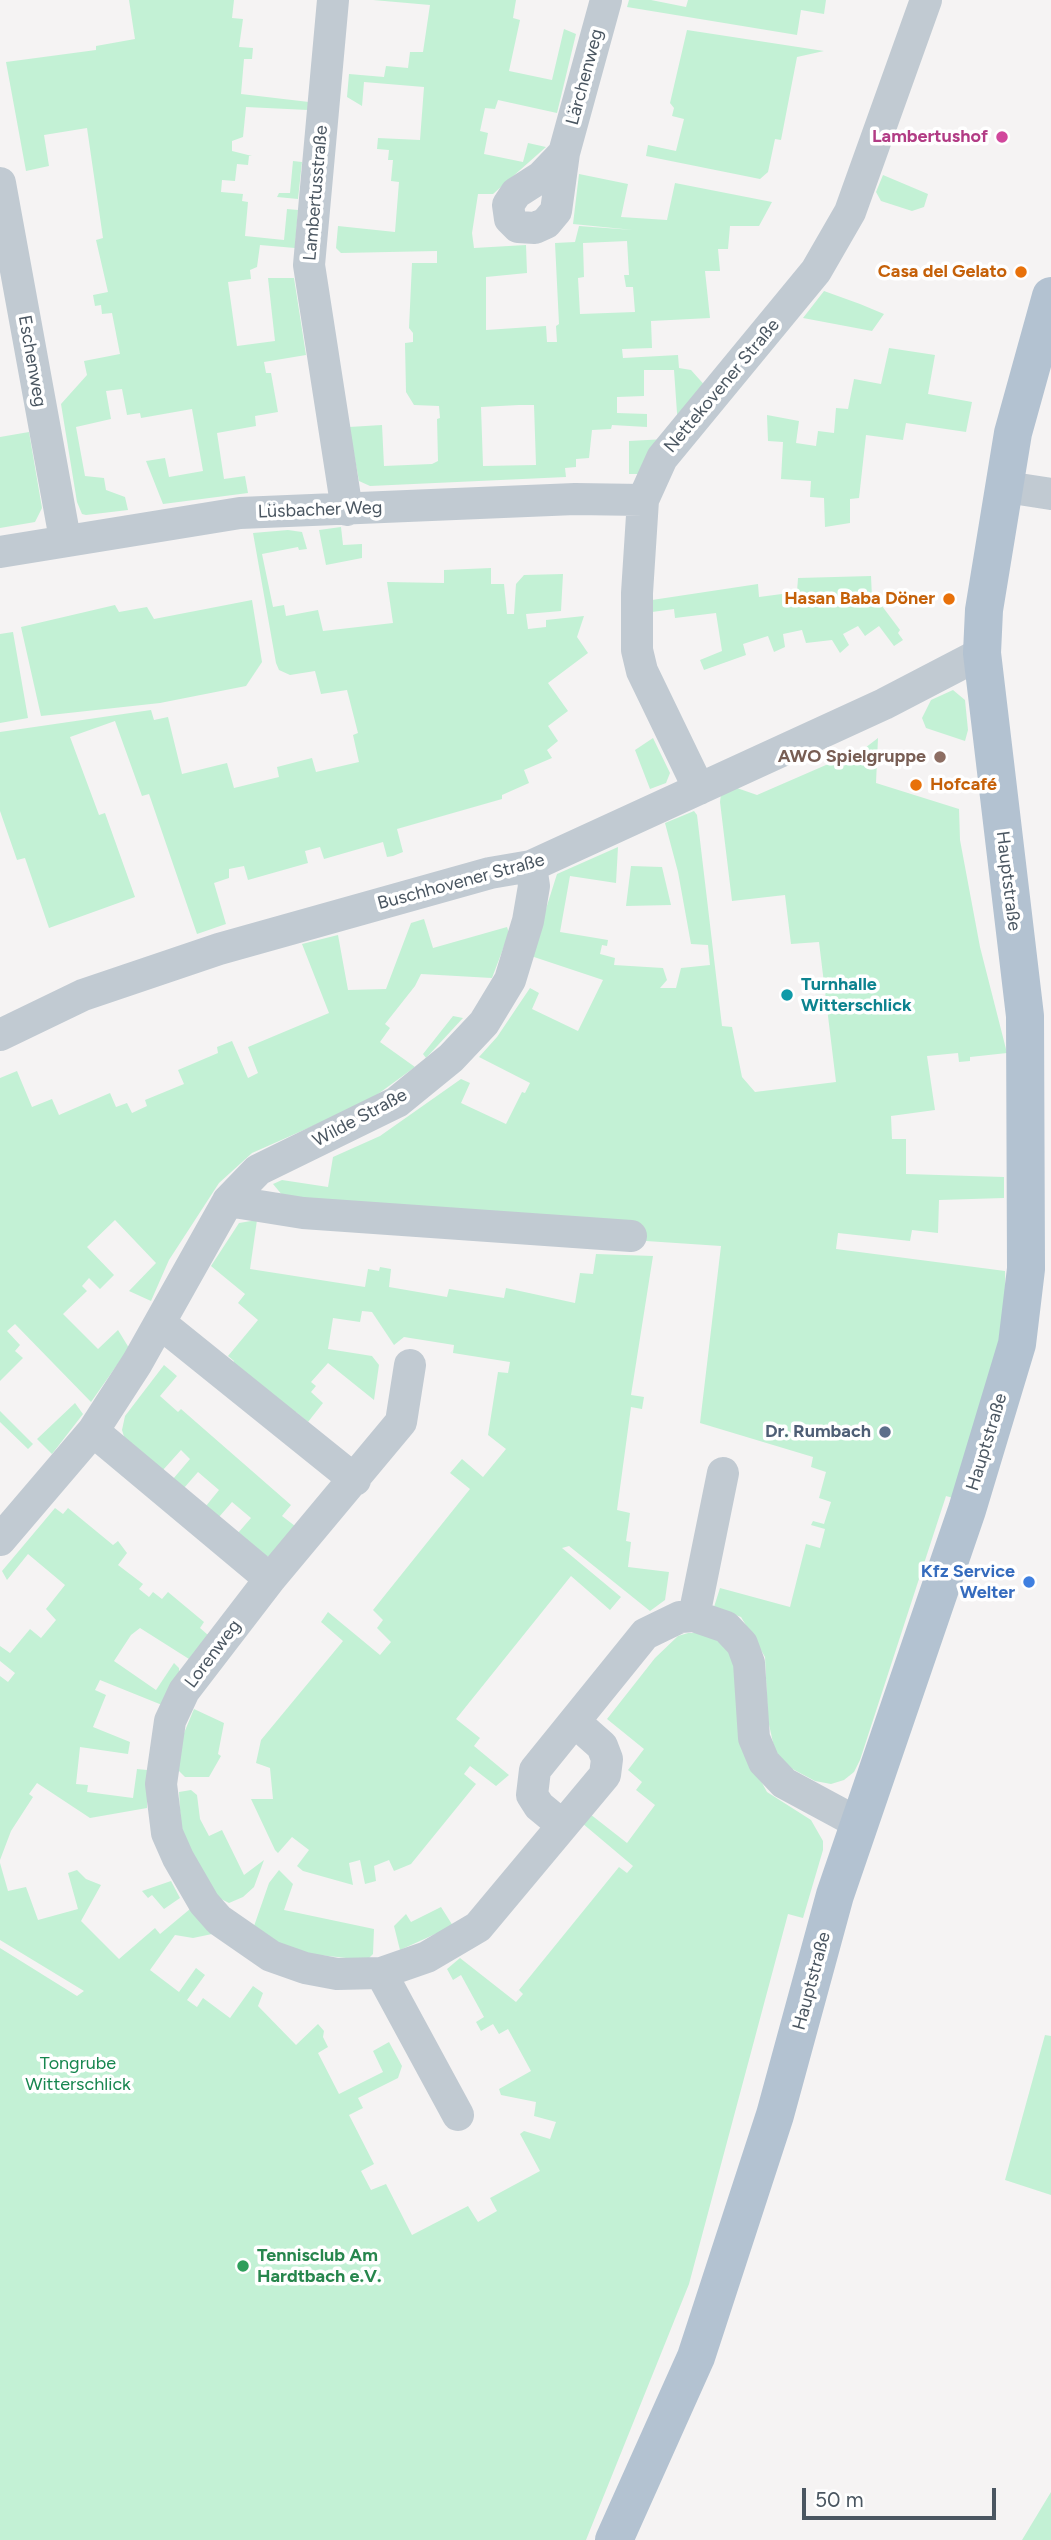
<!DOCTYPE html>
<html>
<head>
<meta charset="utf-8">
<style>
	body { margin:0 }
	#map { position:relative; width:1051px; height:2540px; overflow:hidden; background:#f5f3f3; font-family:Figtree,sans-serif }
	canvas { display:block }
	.scale { position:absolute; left:802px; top:2488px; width:194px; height:32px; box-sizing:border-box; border:4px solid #4a5661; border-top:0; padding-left:9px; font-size:21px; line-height:24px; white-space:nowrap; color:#4a5661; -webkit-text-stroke:5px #fff; paint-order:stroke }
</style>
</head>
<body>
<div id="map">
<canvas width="1051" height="2540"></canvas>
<div class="scale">50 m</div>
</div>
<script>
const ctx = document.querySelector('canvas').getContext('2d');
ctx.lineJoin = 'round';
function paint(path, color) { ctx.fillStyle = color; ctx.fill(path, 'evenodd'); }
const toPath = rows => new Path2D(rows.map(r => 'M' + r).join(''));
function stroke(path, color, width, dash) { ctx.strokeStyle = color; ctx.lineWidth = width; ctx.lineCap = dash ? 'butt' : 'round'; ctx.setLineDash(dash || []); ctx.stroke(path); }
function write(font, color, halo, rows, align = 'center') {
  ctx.font = font + ' Figtree,sans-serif'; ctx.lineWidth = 7; ctx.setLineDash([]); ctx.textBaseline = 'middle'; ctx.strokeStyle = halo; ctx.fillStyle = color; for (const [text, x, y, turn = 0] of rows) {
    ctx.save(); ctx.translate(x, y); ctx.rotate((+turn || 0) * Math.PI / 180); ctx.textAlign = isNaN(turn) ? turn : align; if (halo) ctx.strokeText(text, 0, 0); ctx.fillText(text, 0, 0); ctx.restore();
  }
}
const green = toPath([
	[129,0,234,0,232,18,243,19,239,47,253,48,252,59,244,59,241,94,309,102,308,110,246,107,243,137,232,141,232,151,252,156,249,156,248,165,237,164,235,181,222,180,221,192,243,194,242,201,248,202,245,236,284,240,287,209,298,210,295,248,260,245,257,267,250,270,251,279,228,282,237,346,275,341,268,278,294,278,306,355,264,362,266,373,271,373,278,412,255,416,256,426,217,433,224,479,245,476,248,493,163,504,146,461,165,458,169,477,203,471,192,409,141,418,140,413,127,415,122,389,106,391,111,419,76,427,85,476,104,478,106,490,125,497,128,510,86,515,82,514,77,502,61,404,87,375,84,361,120,354,112,313,102,314,101,305,95,306,93,295,108,292,96,240,103,238,87,128,44,135,49,166,26,171,6,62,96,50,96,46,135,39],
	[373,0,516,0,513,18,520,20,509,71,552,80,564,29,576,34,557,113,498,100,495,109,485,108,480,131,488,133,484,154,523,162,528,143,546,147,493,194,478,194,472,233,474,248,526,245,527,273,486,277,486,330,546,326,547,342,557,342,556,326,559,324,555,243,575,242,579,226,633,230,573,224,579,174,628,184,621,217,667,220,675,183,772,202,759,226,730,226,728,249,718,249,720,271,705,271,710,318,651,321,652,348,622,349,623,358,678,355,679,368,691,370,708,389,678,427,674,370,644,370,644,396,617,397,617,413,647,414,647,427,612,425,611,429,592,430,589,458,576,459,576,467,565,468,566,477,370,486,359,481,349,427,382,425,384,466,432,464,438,461,437,419,440,418,439,406,414,405,406,392,405,343,413,342,413,333,409,328,412,263,437,263,437,251,341,253,336,248,338,226,395,232,399,182,391,181,393,160,388,160,389,150,377,149,378,138,420,140,424,87,364,82,362,106,347,97,349,74,384,77,386,66,408,68,410,52,423,52,430,5],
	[627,241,629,275,624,275,626,287,633,287,635,312,580,314,578,278,584,277,583,243],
	[519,405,534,405,536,465,483,466,481,407],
	[629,0,651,0,686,7,688,0,826,0,824,14,801,10,797,35,627,7],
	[687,30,824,51,797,57,781,140,775,139,768,172,760,179,646,156,648,145,676,151,684,119,672,116,674,108,670,103],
	[293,161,302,162,298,199,277,197,279,193,290,193],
	[883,175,928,194,924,207,912,211,881,201,876,192],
	[824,291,860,304,884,314,872,331,803,318],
	[889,348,935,355,928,394,972,402,966,432,906,423,903,440,866,435,859,498,850,499,850,523,825,527,824,498,810,497,811,481,781,479,783,442,768,441,767,415,799,421,796,443,816,446,818,431,834,433,836,408,848,409,854,379,881,384],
	[29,432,42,508,35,522,0,528,0,437],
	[666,439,638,474,629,474,629,441],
	[341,527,343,545,362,544,362,558,326,565,319,530],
	[288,530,302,532,307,549,299,550,298,547,262,554,273,607,284,605,286,616,318,610,323,631,393,623,387,582,444,583,444,570,491,568,491,584,504,584,507,614,514,614,516,584,524,575,563,574,561,611,526,614,528,629,546,627,546,620,584,616,577,637,588,653,548,683,568,711,548,726,558,741,547,750,552,758,524,770,529,783,502,795,502,799,397,829,403,852,393,856,387,857,383,842,324,859,320,847,305,851,308,863,248,880,244,866,229,869,229,878,214,883,226,924,197,934,149,794,142,796,115,721,70,737,99,815,105,813,135,897,49,928,25,858,17,860,0,811,0,732,151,710,154,720,168,717,182,774,227,763,234,788,279,777,277,767,312,758,316,772,359,762,353,735,358,733,347,690,321,694,315,671,290,675,279,670,276,663,253,533],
	[871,576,872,598,876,598,900,630,898,633,903,640,894,646,879,626,865,636,858,626,843,634,849,645,840,653,832,640,806,643,802,630,783,634,785,647,774,652,768,636,743,644,746,655,704,670,700,660,722,651,716,613,675,618,674,609,652,612,652,600,758,584,759,597,797,592,798,578],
	[252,600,262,662,246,686,160,703,41,716,21,627,115,605,119,612,147,607,154,619],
	[13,632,28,718,0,723,0,634],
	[953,690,965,700,968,730,965,741,926,728,922,718,931,700],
	[653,738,670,773,666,783,650,789,635,750],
	[878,738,876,783,959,809,960,840,980,947,1007,1053,970,1057,970,1061,959,1062,958,1053,927,1056,935,1110,891,1116,892,1139,906,1139,906,1174,1004,1177,1004,1198,939,1200,938,1233,912,1230,910,1241,838,1233,836,1249,1005,1271,1006,1306,991,1385,953,1498,946,1496,860,1760,854,1772,844,1780,831,1784,815,1781,783,1764,774,1747,768,1720,765,1657,741,1617,714,1607,720,1588,790,1607,806,1544,820,1548,825,1529,811,1525,813,1521,824,1524,831,1502,819,1498,826,1472,811,1467,813,1457,700,1423,721,1246,631,1240,288,1202,273,1184,282,1180,328,1187,333,1157,380,1136,461,1079,470,1083,461,1103,506,1124,522,1092,525,1093,530,1083,479,1057,497,1037,530,988,539,993,532,1009,578,1031,603,980,531,956,557,874,618,847,616,883,570,876,560,932,608,940,607,946,602,945,600,954,615,958,614,965,663,968,667,980,660,988,676,988,681,968,710,965,708,945,691,944,678,872,665,823,694,811,697,815,722,1026,732,1027,742,1077,755,1092,836,1082,819,942,791,944,785,895,732,901,720,802,721,794,734,787,757,795,865,748],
	[631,866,662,867,671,905,626,906],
	[424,919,433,948,507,927,509,933,492,978,421,974,415,986,385,1024,390,1028,380,1042,415,1067,367,1102,252,1153,219,1183,169,1260,151,1301,129,1291,156,1263,115,1220,87,1247,114,1275,100,1289,89,1278,82,1286,87,1291,63,1314,98,1349,118,1330,129,1348,91,1402,15,1324,7,1331,20,1345,15,1351,23,1358,0,1381,0,1078,17,1071,32,1107,52,1099,59,1115,110,1093,116,1107,127,1103,132,1113,147,1106,145,1100,184,1084,178,1070,218,1053,217,1047,232,1041,248,1078,258,1073,248,1047,329,1013,302,944,338,935,348,990,386,989,411,923],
	[453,1016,463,1018,426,1058,423,1054],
	[257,1220,250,1269,365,1287,368,1269,379,1271,380,1267,391,1269,389,1287,447,1297,449,1289,504,1298,506,1288,575,1303,580,1273,593,1274,596,1254,653,1256,631,1395,644,1397,642,1409,631,1407,617,1510,630,1513,626,1541,631,1542,628,1567,669,1572,665,1600,650,1611,569,1546,562,1548,621,1597,610,1610,571,1576,456,1719,480,1738,474,1746,509,1775,496,1786,470,1766,464,1774,476,1784,411,1864,394,1871,389,1860,374,1866,376,1881,365,1884,360,1860,349,1863,353,1885,303,1871,297,1866,309,1850,292,1837,278,1853,275,1850,251,1799,273,1799,270,1768,256,1763,261,1740,343,1641,321,1622,328,1612,380,1655,391,1642,377,1628,383,1620,373,1610,470,1489,450,1473,462,1459,483,1477,506,1449,488,1435,498,1372,508,1373,510,1362,453,1353,454,1345,404,1337,394,1345,372,1312,362,1311,360,1322,333,1318,328,1349,372,1356,379,1365,374,1400,328,1363,311,1382,316,1386,311,1392,323,1403,308,1422,296,1412,288,1422,226,1371,234,1361,228,1356,258,1320,238,1303,245,1294,211,1266,239,1223],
	[164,1365,177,1376,160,1396,178,1412,181,1409,291,1505,282,1516,295,1526,273,1556,265,1556,238,1533,251,1518,232,1502,219,1517,206,1506,219,1490,198,1472,184,1488,173,1479,190,1459,181,1450,163,1470,125,1440,122,1430,125,1416],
	[75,1403,83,1414,52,1454,37,1439],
	[0,1411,33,1444,28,1449,0,1422],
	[55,1508,63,1514,68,1508,113,1545,118,1541,127,1553,118,1565,143,1584,139,1589,149,1597,153,1592,162,1599,168,1592,204,1622,200,1628,208,1635,189,1659,140,1628,131,1635,114,1661,156,1690,174,1663,179,1668,179,1672,162,1705,100,1680,95,1690,106,1695,93,1727,130,1742,128,1754,80,1747,76,1784,88,1785,87,1792,133,1798,137,1769,147,1770,147,1808,90,1818,37,1783,29,1794,33,1797,11,1831,0,1860,0,1676,8,1682,15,1673,0,1661,0,1646,10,1653,30,1629,41,1638,56,1620,46,1609,65,1585,28,1554,7,1580,2,1571],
	[688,1633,698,1633,722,1642,732,1654,749,1759,767,1792,811,1820,823,1841,823,1850,803,1918,788,1914,689,2284,586,2540,0,2540,0,1948,77,1996,84,1991,0,1940,0,1863,8,1891,26,1887,38,1920,78,1909,68,1873,77,1870,86,1879,101,1885,81,1921,119,1959,155,1928,160,1934,190,1909,212,1934,193,1938,175,1935,150,1970,179,1992,196,1968,205,1975,187,2000,197,2007,203,1998,230,2018,253,1986,263,1993,258,2006,296,2045,318,2024,324,2031,323,2037,328,2047,318,2053,339,2094,383,2072,373,2051,389,2042,402,2066,398,2078,358,2098,363,2108,349,2115,374,2164,361,2171,371,2190,386,2184,412,2235,468,2206,478,2222,497,2211,490,2198,540,2171,520,2134,524,2131,550,2139,556,2122,534,2116,536,2102,501,2095,499,2089,531,2071,508,2029,499,2034,493,2024,481,2031,476,2022,484,2017,461,1975,453,1980,447,1969,460,1958,516,2002,523,1994,519,1990,619,1867,627,1873,633,1866,582,1823,590,1814,627,1843,655,1805,636,1790,642,1782,628,1770,644,1749,607,1719,655,1658,678,1636],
	[194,1709,224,1723,218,1754,221,1756,209,1777,185,1777,177,1769,184,1733],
	[191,1790,197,1795,200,1819,209,1836,222,1830,244,1875,264,1860,254,1887,243,1897,229,1903,219,1898,206,1882,181,1828,179,1792],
	[279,1870,293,1884,284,1910,374,1929,373,1954,369,1958,356,1959,309,1954,279,1944,253,1929,269,1883],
	[171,1881,180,1898,164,1909,152,1895,148,1898,142,1891],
	[441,1907,453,1926,400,1950,394,1926,406,1914,411,1922],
	[1045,2035,1051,2036,1051,2195,1005,2180],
	[1051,2492,1051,2540,1022,2540]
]);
const minor = toPath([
	[333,0,309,265,347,510],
	[564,153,541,177,516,193,508,205,510,219,518,227,535,228,546,223,556,211,564,153,606,0],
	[0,183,65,539],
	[1006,487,1051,494],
	[0,552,240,513,575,499,643,500],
	[699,789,642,671,637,650,637,593,643,500,662,458,816,271,850,212,926,0],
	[0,1035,83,995,219,949,490,873,531,866,884,704,982,653],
	[228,1201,303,1213,631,1236],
	[160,1323,355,1480],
	[410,1365,401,1422,270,1579,184,1691,170,1721,161,1784,167,1833,178,1858,204,1903,219,1920,271,1956,305,1968,337,1974,381,1973,427,1957,478,1927,605,1775,607,1759,602,1746,575,1722],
	[93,1431,270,1579],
	[0,1540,93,1431,137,1363,228,1201,258,1170,397,1102,451,1058,484,1023,510,980,528,921,534,886,531,866],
	[694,1616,723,1473],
	[562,1825,539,1806,532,1795,535,1770,645,1634,680,1617,694,1616,726,1627,742,1644,749,1663,754,1738,764,1762,784,1783,860,1824],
	[381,1973,458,2115]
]);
const major = toPath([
	[614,2540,696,2357,775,2115,835,1895,967,1510,1017,1344,1026,1269,1025,1016,982,653,984,610,1013,433,1051,296]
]);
const markers = [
	[1002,137,7,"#d1479c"],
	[1021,272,7,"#e8710a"],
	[949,599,7,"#e8710a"],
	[940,757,7,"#8d6e63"],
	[916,785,7,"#e8710a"],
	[787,995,7,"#0f9aa8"],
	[885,1432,7,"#5c6f8a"],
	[1029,1582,7,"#3f7fe0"],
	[243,2266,7,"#2e9e5b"]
];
const streetNames = [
	["Lärchenweg",585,77,-75],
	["Lambertusstraße",316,193,-85],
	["Eschenweg",32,361,80],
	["Nettekovener Straße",722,386,-50],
	["Lüsbacher Weg",320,510,-2],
	["Hauptstraße",1008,881,83],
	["Buschhovener Straße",461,882,-15],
	["Wilde Straße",360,1118,-28],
	["Hauptstraße",987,1442,-73],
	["Lorenweg",213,1654,-53],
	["Hauptstraße",812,1981,-75]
];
const hotelNames = [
	["Lambertushof",988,137]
];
const foodNames = [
	["Casa del Gelato",1007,272],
	["Hasan Baba Döner",935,599],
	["Hofcafé",930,785,"left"]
];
const educationNames = [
	["AWO Spielgruppe",926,757]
];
const cultureNames = [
	["Turnhalle",801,985],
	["Witterschlick",801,1006]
];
const serviceNames = [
	["Dr. Rumbach",871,1432]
];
const shopNames = [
	["Kfz Service",1015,1572],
	["Welter",1015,1593]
];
const parkNames = [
	["Tongrube",78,2064],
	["Witterschlick",78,2085]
];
const leisureNames = [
	["Tennisclub Am",257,2256],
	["Hardtbach e.V.",257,2277]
];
paint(green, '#c3f1d5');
stroke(minor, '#c1cad2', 32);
stroke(major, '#b3c2d1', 38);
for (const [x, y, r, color] of markers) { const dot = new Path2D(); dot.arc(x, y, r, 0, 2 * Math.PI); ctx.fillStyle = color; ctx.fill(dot); stroke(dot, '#fff', 2.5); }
write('18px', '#4a5661', '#fff', streetNames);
write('bold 18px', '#b23c85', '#fff', hotelNames, 'right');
write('bold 18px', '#c56008', '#fff', foodNames, 'right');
write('bold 18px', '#785e54', '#fff', educationNames, 'right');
write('bold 18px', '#0d838f', '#fff', cultureNames, 'left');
write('bold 18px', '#4e5e75', '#fff', serviceNames, 'right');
write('bold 18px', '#366cbe', '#fff', shopNames, 'right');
write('18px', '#17864f', '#fff', parkNames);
write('bold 18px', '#27864d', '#fff', leisureNames, 'left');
</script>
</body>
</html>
